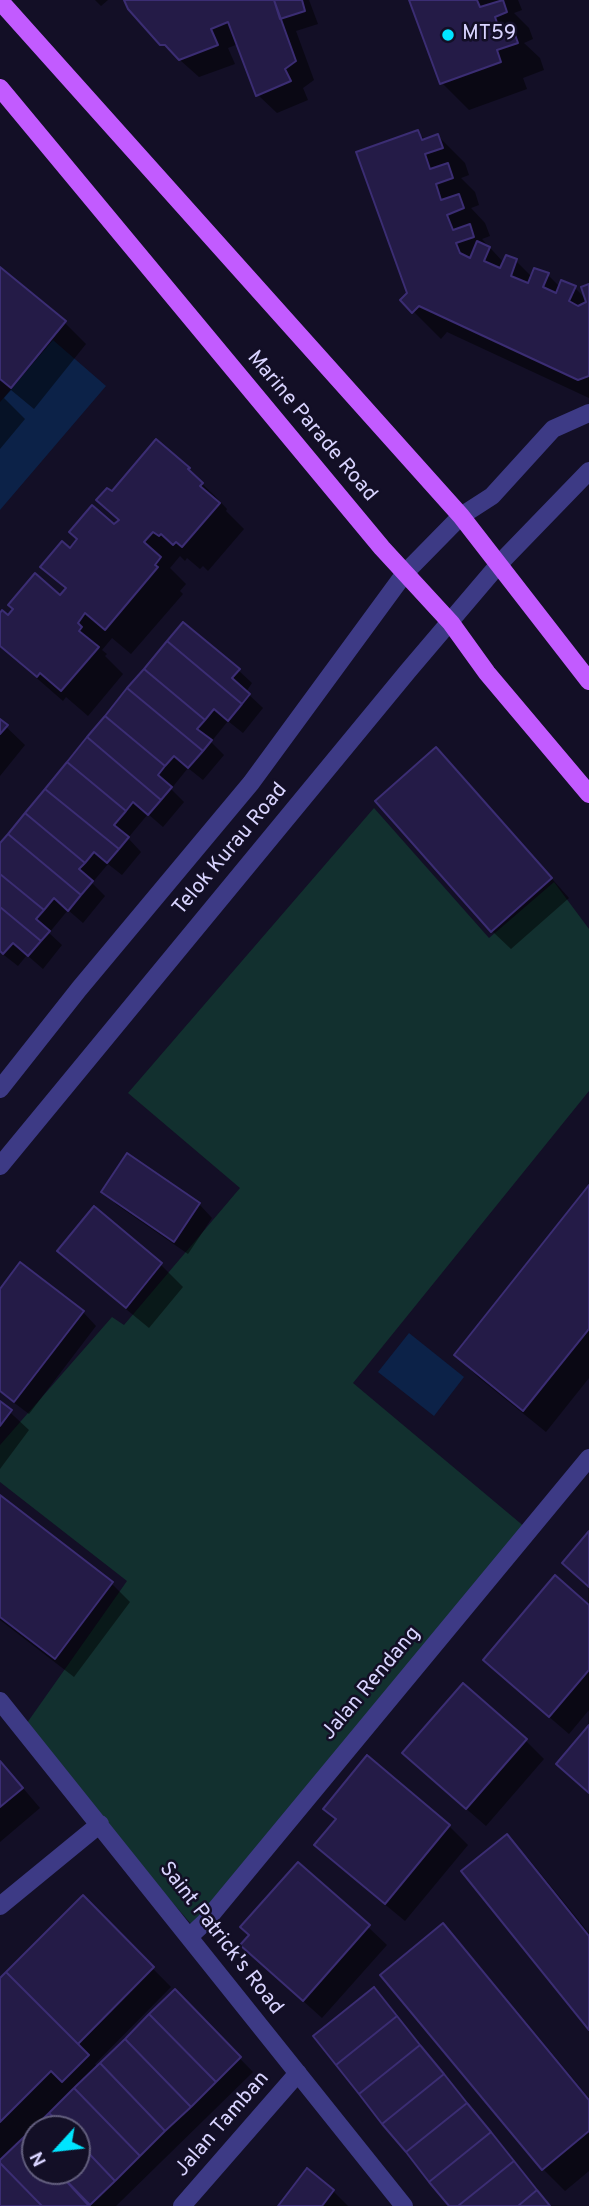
<!DOCTYPE html>
<html>
<head>
<meta charset="utf-8">
<style>
	body { margin:0 }
	#map { position:relative; width:589px; height:2206px; overflow:hidden; background:#130f26; font-family:Overpass,sans-serif }
	canvas { display:block }
	.north { position:absolute; left:21px; top:2115px; width:70px; height:70px; box-sizing:border-box; background:#130f26; border:2px solid #625e7d; border-radius:50%; rotate:243deg; font-size:19px; font-weight:700; line-height:28px; text-align:center; color:#d9d4ff }
	.north::after { content:''; display:block; margin:auto; width:24px; height:32px; background:#00e5ff; clip-path:polygon(50% 0,100% 100%,50% 72%,0 100%) }
</style>
</head>
<body>
<div id="map">
<canvas width="589" height="2206"></canvas>
<div class="north">N</div>
</div>
<script>
const ctx = document.querySelector('canvas').getContext('2d');
ctx.lineJoin = 'round';
function paint(path, color) { ctx.fillStyle = color; ctx.fill(path, 'evenodd'); }
const toPath = rows => new Path2D(rows.map(r => 'M' + r).join(''));
function stroke(path, color, width, dash) { ctx.strokeStyle = color; ctx.lineWidth = width; ctx.lineCap = dash ? 'butt' : 'round'; ctx.setLineDash(dash || []); ctx.stroke(path); }
function write(font, color, halo, rows, align = 'center') {
  ctx.font = font + ' Overpass,sans-serif'; ctx.lineWidth = 5; ctx.setLineDash([]); ctx.textBaseline = 'middle'; ctx.strokeStyle = halo; ctx.fillStyle = color; for (const [text, x, y, turn = 0] of rows) {
    ctx.save(); ctx.translate(x, y); ctx.rotate((+turn || 0) * Math.PI / 180); ctx.textAlign = isNaN(turn) ? turn : align; if (halo) ctx.strokeText(text, 0, 0); ctx.fillText(text, 0, 0); ctx.restore();
  }
}
const green = toPath([
	[374,808,489,938,554,882,589,929,589,1091,353,1383,526,1528,192,1925,22,1730,127,1581,0,1482,0,1445,112,1317,124,1325,240,1188,128,1093]
]);
const water = toPath([
	[53,340,106,386,0,510,0,402],
	[409,1333,464,1377,434,1416,378,1372]
]);
const shadow = toPath([
	[95,0,108,0,101,6],
	[126,0,309,0,318,24,296,31,314,80,303,88,308,100,277,113,258,95,238,44,228,48,235,64,199,77,162,44],
	[411,0,518,0,522,10,514,13,529,28,533,39,524,43,540,58,544,70,523,78,527,89,469,110,442,83],
	[417,132,426,140,438,136,465,163,469,175,461,178,475,192,479,205,471,208,485,223,490,236,482,239,504,263,507,257,516,261,532,277,548,275,560,287,575,288,588,301,589,286,589,398,447,332,441,339,402,300,409,293],
	[0,269,64,322,86,344,34,409,11,390,4,398,25,419,0,449],
	[156,441,214,495,227,509,226,511,244,529,208,571,203,566,200,569,187,558,185,561,180,556,170,568,186,584,180,591,183,594,131,654,112,638,102,650,107,654,105,656,123,674,88,716,66,697,63,701,0,646,0,615,8,618,60,598,66,590,43,567,115,527,120,521,99,500,112,494],
	[238,670,252,683,246,692,263,708,243,733,228,721,211,742,224,755,203,780,188,768,171,789,184,802,163,827,148,814,128,838,141,852,122,875,108,864,92,883,105,896,83,923,68,910,49,933,62,945,43,969,27,955,18,966,0,952,0,845],
	[0,721,25,745,0,776],
	[454,768,569,898,511,949,492,931],
	[589,1187,589,1378,546,1432,478,1377,456,1355],
	[103,1191,199,1204,212,1218,188,1254,117,1205],
	[94,1209,161,1265,183,1287,149,1328,82,1273,60,1251],
	[0,1291,83,1312,96,1326,29,1414,0,1392],
	[0,1403,29,1430,0,1469],
	[0,1497,112,1584,130,1602,74,1677,0,1620],
	[589,1607,589,1710,569,1734,504,1678],
	[526,1741,544,1759,486,1826,423,1771],
	[367,1758,449,1826,468,1845,405,1921,335,1863,317,1845,337,1820],
	[0,1761,40,1808,0,1842],
	[506,1836,528,1858,589,1933,589,2027],
	[83,1898,171,1987,95,2064,98,2067,175,1992,253,2072,116,2206,0,2206,0,1981],
	[35,2129,77,2129,77,2171,35,2171],
	[442,1925,464,1947,589,2098,589,2171,565,2191,543,2169,382,1975],
	[368,1927,387,1945,322,2018,261,1963],
	[374,1989,387,2003,551,2206,451,2206],
	[333,2191,348,2206,280,2206]
]);
const building = toPath([
	[124,0,274,0,296,61,285,69,291,81,256,96,228,22,211,29,218,45,179,60,165,45,160,45,128,9,124,0],
	[274,0,302,0,305,11,280,19,274,0],
	[409,0,477,0,480,7,503,0,507,12,495,17,501,34,513,29,518,43,497,50,501,62,440,84,409,0],
	[418,130,422,140,438,134,443,148,425,154,430,169,448,163,453,178,436,184,441,200,459,194,464,208,447,215,453,230,470,224,474,237,456,243,460,253,470,258,477,241,490,247,484,261,500,268,506,255,517,259,511,276,528,283,534,268,549,273,543,287,556,293,561,280,576,286,569,301,578,306,586,302,581,287,589,284,589,376,578,380,419,306,412,313,400,300,407,293,356,152,418,130],
	[0,267,66,321,11,388,0,379,0,267],
	[156,439,190,468,188,469,203,483,200,486,220,503,182,547,176,542,173,545,161,534,159,536,153,532,144,542,161,557,155,565,158,567,105,630,85,613,78,623,82,627,79,631,99,647,61,691,40,673,37,677,0,646,0,613,2,610,8,615,13,609,8,605,35,573,60,595,66,588,40,567,62,541,70,548,77,539,69,532,92,505,114,524,119,520,96,500,107,488,112,491,156,439],
	[183,622,240,669,232,678,250,694,242,704,167,641,183,622],
	[167,641,242,704,228,721,214,709,205,720,144,669,167,641],
	[144,669,205,720,197,729,212,740,203,751,127,688,144,669],
	[127,688,203,751,188,768,174,756,165,766,105,716,127,688],
	[105,716,165,766,158,775,172,787,161,800,87,737,105,716],
	[0,719,8,725,0,734,0,719],
	[87,737,161,800,148,815,133,802,126,811,67,762,87,737],
	[436,747,552,878,491,932,375,801,436,747],
	[67,762,126,811,114,825,129,837,119,849,45,789,67,762],
	[45,789,119,849,107,863,94,852,85,863,25,813,45,789],
	[25,813,85,863,79,869,93,881,81,895,8,834,25,813],
	[8,834,81,895,68,911,54,898,44,910,0,874,0,843,8,834],
	[0,874,44,910,36,919,50,931,41,941,0,907,0,874],
	[0,907,41,941,28,956,13,943,3,954,0,951,0,907],
	[127,1153,200,1203,174,1242,101,1192,127,1153],
	[589,1185,589,1329,523,1411,454,1355,589,1185],
	[94,1206,162,1263,126,1308,57,1251,94,1206],
	[20,1262,84,1311,14,1402,0,1391,0,1289,20,1262],
	[0,1401,12,1410,0,1426,0,1401],
	[0,1495,113,1582,55,1659,0,1617,0,1495],
	[589,1531,589,1587,562,1563,589,1531],
	[555,1575,589,1605,589,1670,549,1717,483,1660,555,1575],
	[463,1683,527,1739,466,1809,402,1753,463,1683],
	[589,1725,589,1793,556,1764,589,1725],
	[367,1755,450,1825,385,1904,314,1845,336,1819,323,1809,367,1755],
	[0,1761,23,1788,0,1807,0,1761],
	[507,1834,589,1936,589,2030,461,1871,507,1834],
	[298,1862,370,1925,303,2001,240,1945,249,1935,240,1927,298,1862],
	[83,1895,154,1967,78,2044,6,1972,83,1895],
	[443,1923,589,2100,589,2131,542,2170,380,1975,443,1923],
	[6,1972,89,2055,62,2082,51,2071,0,2122,0,1978,6,1972],
	[374,1987,397,2016,336,2065,313,2036,374,1987],
	[175,1989,241,2057,216,2082,149,2014,175,1989],
	[149,2014,216,2082,191,2107,125,2039,149,2014],
	[397,2016,420,2045,359,2094,336,2065,397,2016],
	[125,2039,191,2107,165,2131,100,2063,125,2039],
	[420,2045,444,2074,382,2124,359,2094,420,2045],
	[100,2063,165,2131,140,2156,74,2088,100,2063],
	[444,2074,467,2103,406,2152,382,2124,444,2074],
	[74,2088,140,2156,115,2181,77,2141,77,2129,65,2129,49,2113,74,2088],
	[467,2103,491,2132,429,2182,406,2152,467,2103],
	[49,2113,65,2129,35,2129,35,2149,24,2137,49,2113],
	[491,2132,514,2161,458,2206,449,2206,429,2182,491,2132],
	[24,2137,35,2149,35,2171,57,2171,89,2206,42,2206,0,2163,0,2160,24,2137],
	[77,2141,115,2181,90,2205,57,2171,77,2171,77,2141],
	[514,2161,537,2190,518,2206,458,2206,514,2161],
	[0,2163,42,2206,0,2206,0,2163],
	[307,2168,334,2190,322,2206,278,2206,307,2168],
	[537,2190,550,2206,518,2206,537,2190]
]);
const minor = toPath([
	[461,516,492,496,553,429,589,413],
	[499,564,589,471],
	[0,1701,404,2206],
	[0,1906,100,1824],
	[189,1937,205,1922,589,1458],
	[182,2206,298,2073]
]);
const tertiary = toPath([
	[0,1089,79,989,251,783,405,573,461,516],
	[0,1166,408,671,499,564]
]);
const primary = toPath([
	[0,1,461,516,589,681],
	[0,88,382,548,451,623,487,673,589,794]
]);
const markers = [
	[448,35,7,"#00e5ff"]
];
const poiNames = [
	["MT59",462,35]
];
const streetNames = [
	["Marine Parade Road",311,427,50],
	["Telok Kurau Road",231,850,-50],
	["Jalan Rendang",372,1684,-50],
	["Saint Patrick's Road",220,1939,52],
	["Jalan Tamban",223,2125,-49]
];
paint(green, '#12302f');
paint(water, '#0c2248');
paint(shadow, '#0007');
paint(building, '#241b47');
stroke(building, '#3b2d73', 2);
stroke(minor, '#3d3a85', 18);
stroke(tertiary, '#3d3a85', 18);
stroke(primary, '#c25bff', 18);
for (const [x, y, r, color] of markers) { const dot = new Path2D(); dot.arc(x, y, r, 0, 2 * Math.PI); ctx.fillStyle = color; ctx.fill(dot); stroke(dot, '#130f26', 2.5); }
write('21px', '#d9d4ff', '#130f26', poiNames, 'left');
write('21px', '#d9d4ff', '#130f26', streetNames);
</script>
</body>
</html>
